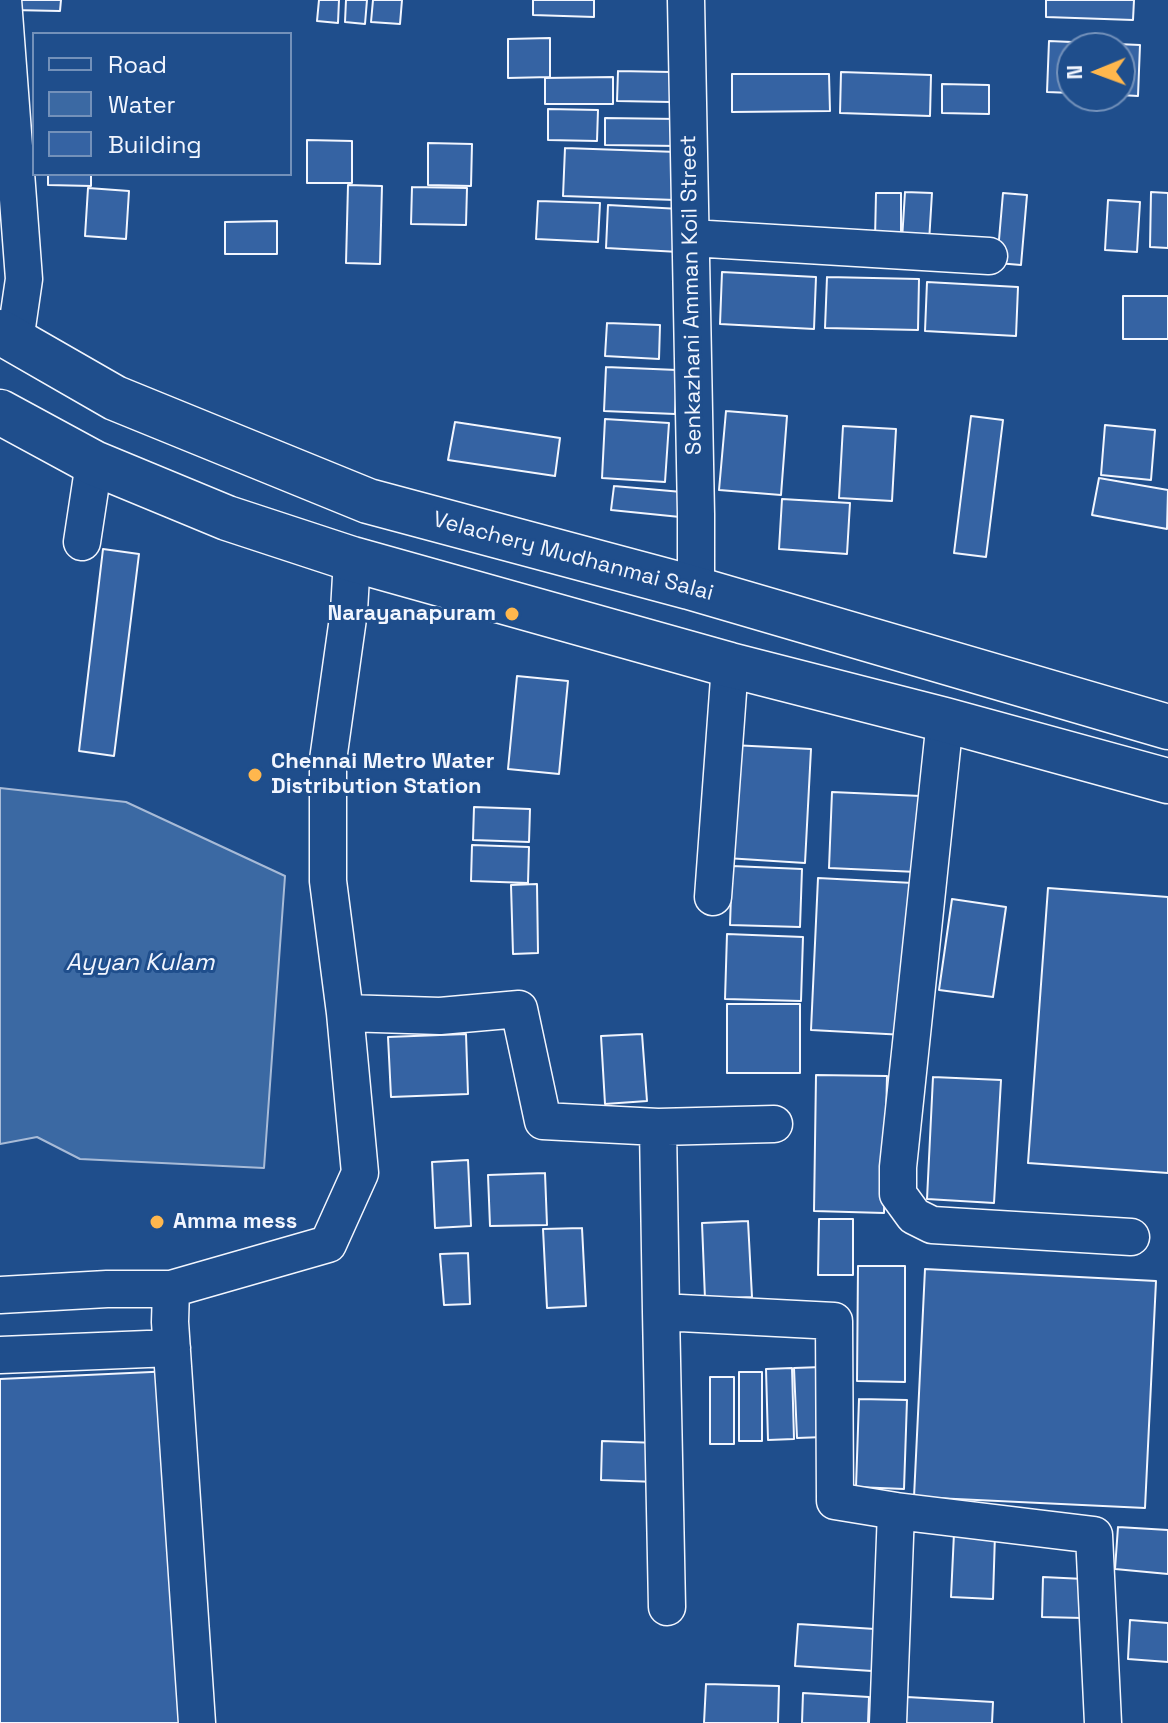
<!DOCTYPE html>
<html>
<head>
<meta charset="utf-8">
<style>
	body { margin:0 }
	#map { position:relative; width:1168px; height:1723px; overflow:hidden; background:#1f4e8c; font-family:"Space Grotesk",sans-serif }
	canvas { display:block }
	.legend { position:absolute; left:32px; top:32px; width:260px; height:144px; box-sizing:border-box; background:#1f4e8c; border:2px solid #7391ba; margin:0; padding:10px 14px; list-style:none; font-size:24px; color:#f2f6ff }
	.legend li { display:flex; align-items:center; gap:16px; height:40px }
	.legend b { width:40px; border:2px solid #7391ba }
	.north { position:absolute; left:1056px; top:32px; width:80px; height:80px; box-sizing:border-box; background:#1f4e8c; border:2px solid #7391ba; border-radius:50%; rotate:269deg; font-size:22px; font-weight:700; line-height:32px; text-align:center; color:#f2f6ff }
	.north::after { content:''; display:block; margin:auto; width:28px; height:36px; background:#ffb74d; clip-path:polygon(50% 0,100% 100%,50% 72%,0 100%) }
</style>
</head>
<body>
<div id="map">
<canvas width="1168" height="1723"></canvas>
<ul class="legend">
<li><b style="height:10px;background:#1f4e8c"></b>Road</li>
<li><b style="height:22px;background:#3b69a3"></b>Water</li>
<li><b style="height:22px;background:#3563a3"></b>Building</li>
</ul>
<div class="north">N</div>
</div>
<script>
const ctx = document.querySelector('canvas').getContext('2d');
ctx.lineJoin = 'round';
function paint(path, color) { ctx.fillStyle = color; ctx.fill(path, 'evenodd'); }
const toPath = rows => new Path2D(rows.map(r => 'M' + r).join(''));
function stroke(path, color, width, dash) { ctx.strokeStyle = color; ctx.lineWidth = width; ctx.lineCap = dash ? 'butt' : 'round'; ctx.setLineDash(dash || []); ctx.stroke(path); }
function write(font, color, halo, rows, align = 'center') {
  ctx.font = font + ' "Space Grotesk",sans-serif'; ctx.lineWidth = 6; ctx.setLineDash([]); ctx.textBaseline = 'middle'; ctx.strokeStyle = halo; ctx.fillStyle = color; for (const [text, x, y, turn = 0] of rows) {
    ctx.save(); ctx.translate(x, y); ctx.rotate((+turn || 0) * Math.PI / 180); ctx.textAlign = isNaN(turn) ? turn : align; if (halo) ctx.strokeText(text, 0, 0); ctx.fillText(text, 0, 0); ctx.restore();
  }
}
const water = toPath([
	[0,788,126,802,285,876,264,1168,80,1159,37,1137,0,1144,0,788]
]);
const building = toPath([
	[12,0,61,0,60,11,12,10,12,0],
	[319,0,339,0,338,23,317,21,319,0],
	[346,0,367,0,365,24,345,22,346,0],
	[373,0,402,0,400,24,371,22,373,0],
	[533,0,594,0,594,17,533,15,533,0],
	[1046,0,1134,0,1133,20,1046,17,1046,0],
	[550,38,550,77,508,78,508,39,550,38],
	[1049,41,1140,45,1138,96,1120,95,1120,48,1072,48,1072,93,1047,92,1049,41],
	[618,71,670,72,670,102,617,101,618,71],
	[841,72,931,75,930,116,840,113,841,72],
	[732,74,829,74,830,111,732,112,732,74],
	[613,77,613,104,545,104,545,78,613,77],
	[942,84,989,85,989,114,942,113,942,84],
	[548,109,598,110,597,141,548,140,548,109],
	[605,118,678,119,678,146,605,145,605,118],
	[307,140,352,141,352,183,307,183,307,140],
	[428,143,472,144,471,186,428,185,428,143],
	[565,148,677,152,675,200,563,196,565,148],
	[48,174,91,174,91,186,48,185,48,174],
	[348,185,382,186,380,264,346,263,348,185],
	[412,187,467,188,466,225,411,224,412,187],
	[88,188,129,191,126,239,85,236,88,188],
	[905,192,932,193,929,242,902,240,905,192],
	[1151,192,1168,193,1168,248,1150,247,1151,192],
	[876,193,901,193,901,239,875,239,876,193],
	[1003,193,1027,195,1021,265,997,263,1003,193],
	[1108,200,1140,202,1137,252,1105,250,1108,200],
	[538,201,600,203,598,242,536,239,538,201],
	[608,205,680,209,679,252,606,248,608,205],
	[277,221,277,254,225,254,225,222,277,221],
	[722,272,816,277,814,329,720,324,722,272],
	[827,277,919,279,918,330,825,328,827,277],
	[927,282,1018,287,1016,336,925,331,927,282],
	[1123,296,1168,296,1168,339,1123,339,1123,296],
	[607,323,660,325,659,359,605,356,607,323],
	[606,367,677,370,675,414,604,411,606,367],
	[726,411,787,416,781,495,719,490,726,411],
	[971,416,1003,420,986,557,954,553,971,416],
	[605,419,669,423,665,482,602,478,605,419],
	[455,422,560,438,555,476,448,460,455,422],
	[1105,425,1155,430,1151,480,1101,475,1105,425],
	[843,426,896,429,892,501,839,498,843,426],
	[1099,478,1168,490,1167,529,1092,515,1099,478],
	[614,486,682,492,680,517,611,510,614,486],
	[782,499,850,503,847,554,779,549,782,499],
	[103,549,139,554,114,756,79,751,103,549],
	[517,676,568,681,559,774,508,769,517,676],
	[732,745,811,749,805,863,726,858,732,745],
	[832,792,921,796,917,872,829,868,832,792],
	[474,807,530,809,529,842,473,840,474,807],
	[472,845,529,847,528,883,471,881,472,845],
	[732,866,802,869,800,927,730,925,732,866],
	[818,878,913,883,905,1035,811,1030,818,878],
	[537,884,538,953,513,954,511,885,537,884],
	[1048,888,1168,897,1168,1173,1028,1163,1048,888],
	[952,899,1006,907,993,997,939,990,952,899],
	[727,934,803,937,801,1001,725,999,727,934],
	[727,1004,800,1004,800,1073,727,1073,727,1004],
	[466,1034,468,1094,391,1097,388,1037,466,1034],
	[642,1034,647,1101,605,1104,601,1036,642,1034],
	[816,1075,887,1076,884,1213,814,1211,816,1075],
	[933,1077,1001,1080,994,1203,927,1199,933,1077],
	[468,1160,471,1226,435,1228,432,1162,468,1160],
	[545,1173,547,1225,490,1226,488,1175,545,1173],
	[819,1219,853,1219,853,1275,818,1275,819,1219],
	[748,1221,752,1297,705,1299,702,1223,748,1221],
	[582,1228,586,1306,547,1308,543,1229,582,1228],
	[468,1253,470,1304,444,1305,440,1254,468,1253],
	[858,1266,905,1266,905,1382,857,1381,858,1266],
	[925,1269,1156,1281,1145,1508,914,1497,925,1269],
	[822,1367,824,1437,797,1438,794,1368,822,1367],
	[792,1368,794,1439,768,1440,766,1369,792,1368],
	[173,1371,187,1723,0,1723,0,1379,173,1371],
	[739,1372,762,1372,762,1441,739,1441,739,1372],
	[710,1377,734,1377,734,1444,710,1444,710,1377],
	[859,1399,907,1400,904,1489,856,1487,859,1399],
	[602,1441,658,1443,657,1482,601,1480,602,1441],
	[1118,1527,1168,1530,1168,1574,1115,1569,1118,1527],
	[954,1533,995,1534,993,1599,951,1597,954,1533],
	[1043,1577,1084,1579,1082,1618,1042,1617,1043,1577],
	[1130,1620,1168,1623,1168,1662,1128,1659,1130,1620],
	[798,1624,875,1629,872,1671,795,1666,798,1624],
	[706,1684,779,1686,778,1723,704,1723,706,1684],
	[803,1693,869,1697,868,1723,802,1723,803,1693],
	[907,1697,993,1702,992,1723,906,1723,907,1697]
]);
const minor = toPath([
	[3,0,24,279,15,341],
	[686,0,696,514,696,576,689,587],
	[691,238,989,256],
	[82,542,94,463],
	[945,720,898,1167,898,1194,914,1216,932,1225,1131,1237],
	[713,897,730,665],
	[345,1013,440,1016,519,1009,543,1121,658,1127,661,1312,834,1321,835,1501,896,1511,888,1723],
	[658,1127,774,1124],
	[171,1289,170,1322,197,1723],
	[0,1295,107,1289,171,1289,328,1244,360,1173,345,1013,328,881,328,760,349,611,352,559],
	[661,1312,667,1607],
	[0,1355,172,1348],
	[896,1511,1094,1535,1103,1723]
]);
const major = toPath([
	[0,332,115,398,368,501,689,587,1168,727],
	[0,412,94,463,227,518,352,559,730,665,945,720,1168,781]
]);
const markers = [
	[512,614,8,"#ffb74d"],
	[255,775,8,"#ffb74d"],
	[157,1222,8,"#ffb74d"]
];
const streetNames = [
	["Senkazhani Amman Koil Street",692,295,-91],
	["Velachery Mudhanmai Salai",573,557,15]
];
const poiNames = [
	["Narayanapuram",496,614,"right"],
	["Chennai Metro Water",271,762],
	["Distribution Station",271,787],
	["Amma mess",173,1222]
];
const waterNames = [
	["Ayyan Kulam",140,963]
];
paint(water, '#3b69a3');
stroke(water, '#a8bbd7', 2);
paint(building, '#3563a3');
stroke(building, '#f2f6ff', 2);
stroke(minor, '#f2f6ff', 39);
stroke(major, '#f2f6ff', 47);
stroke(minor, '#1f4e8c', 36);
stroke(major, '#1f4e8c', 44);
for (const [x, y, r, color] of markers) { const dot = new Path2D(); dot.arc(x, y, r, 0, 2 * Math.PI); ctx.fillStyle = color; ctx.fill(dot); stroke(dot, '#1f4e8c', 3); }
write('22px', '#f2f6ff', '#1f4e8c', streetNames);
write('bold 22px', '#f2f6ff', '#1f4e8c', poiNames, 'left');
write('italic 24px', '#f2f6ff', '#1f4e8c', waterNames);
</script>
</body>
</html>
